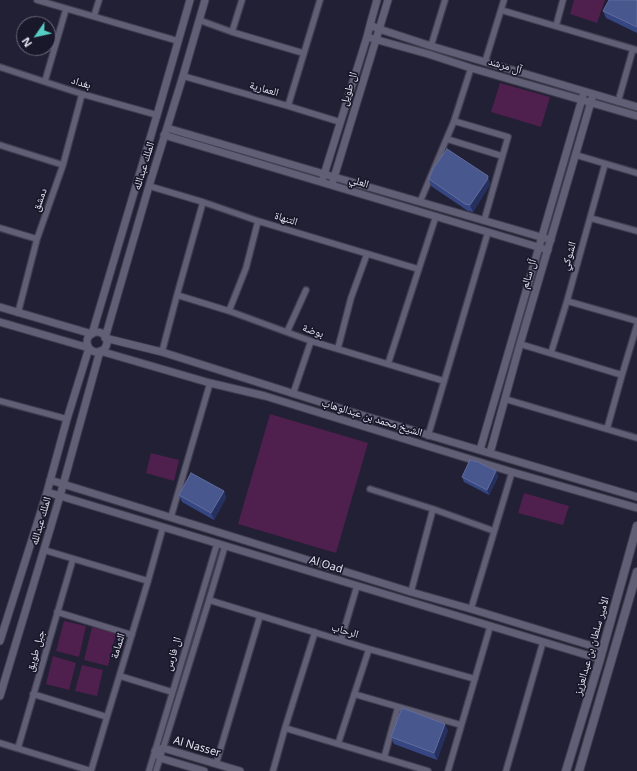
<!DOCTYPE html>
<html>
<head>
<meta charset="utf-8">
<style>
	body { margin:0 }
	#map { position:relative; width:637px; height:771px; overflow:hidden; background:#222034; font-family:"Noto Sans",sans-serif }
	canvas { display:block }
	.north { position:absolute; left:16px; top:16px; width:40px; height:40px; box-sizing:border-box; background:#19172a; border:1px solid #6b697a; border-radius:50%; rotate:236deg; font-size:11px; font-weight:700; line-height:16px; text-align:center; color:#e5e4f2 }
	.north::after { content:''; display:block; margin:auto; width:14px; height:18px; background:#56cec3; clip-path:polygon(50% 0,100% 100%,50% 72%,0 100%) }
</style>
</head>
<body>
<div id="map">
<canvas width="637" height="771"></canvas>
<div class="north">N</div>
</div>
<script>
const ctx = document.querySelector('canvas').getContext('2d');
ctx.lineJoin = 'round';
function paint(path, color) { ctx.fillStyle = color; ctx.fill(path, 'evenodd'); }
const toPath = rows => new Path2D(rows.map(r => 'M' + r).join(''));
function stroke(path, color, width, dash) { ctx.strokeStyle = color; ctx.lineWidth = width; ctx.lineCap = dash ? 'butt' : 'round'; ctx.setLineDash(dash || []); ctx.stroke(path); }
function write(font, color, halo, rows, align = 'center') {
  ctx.font = font + ' "Noto Sans","Noto Naskh Arabic",sans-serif'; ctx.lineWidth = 3.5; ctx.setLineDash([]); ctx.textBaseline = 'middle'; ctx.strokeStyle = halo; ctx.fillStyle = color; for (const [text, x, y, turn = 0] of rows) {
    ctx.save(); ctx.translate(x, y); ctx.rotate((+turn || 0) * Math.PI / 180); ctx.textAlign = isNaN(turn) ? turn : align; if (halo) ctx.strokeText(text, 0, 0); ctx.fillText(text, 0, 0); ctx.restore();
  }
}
const green = toPath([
	[574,0,605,0,597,23,570,14],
	[500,83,550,97,541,127,491,112],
	[270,414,368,443,336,553,238,524],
	[151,453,179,460,174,481,146,473],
	[524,493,569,506,563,525,518,513],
	[64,621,86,626,79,657,56,651],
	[92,627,116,633,108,666,84,660],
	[53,656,76,663,69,690,46,684],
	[82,665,103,670,97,696,75,691]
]);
const minor = toPath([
	[37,0,178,41],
	[501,10,637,50],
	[94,16,99,0],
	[199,20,232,32,303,53],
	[556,26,563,0],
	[232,32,242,0],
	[431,46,445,0],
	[485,62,504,0],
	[0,67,82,94,157,115],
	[183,76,288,106,340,122],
	[45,81,66,9],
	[618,102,633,49],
	[288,106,320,0],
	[454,121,508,137,484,221],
	[447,139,502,156],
	[0,145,63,165],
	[576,155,637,173],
	[149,186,203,202,258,221,418,269],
	[420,202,454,121,471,68],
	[590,218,637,231],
	[0,228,37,239],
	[177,295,229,311,311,341,444,381],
	[567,301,637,321],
	[229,311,246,268,258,221],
	[18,313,37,239,63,165,82,94],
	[287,332,306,290],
	[520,344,622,375],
	[338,348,351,298,367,254],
	[162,352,177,295,203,202],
	[551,353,567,301,605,164],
	[388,364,436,216],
	[293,394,311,341],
	[505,399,637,438],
	[0,401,67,419],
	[607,429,622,375,637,325],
	[428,436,488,232],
	[370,489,433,509,494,531],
	[171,517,210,383],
	[44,550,148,581],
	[411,592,433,509],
	[209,600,369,649,475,679],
	[471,609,512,472],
	[57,612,132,635],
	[341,640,357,586],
	[120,676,172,692],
	[33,694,107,717],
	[354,694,461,725],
	[285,728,428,771],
	[0,743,91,771,107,717,148,581,163,527],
	[338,744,369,649],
	[18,748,73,559],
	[384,758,398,707],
	[216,764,260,616],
	[149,771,217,544],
	[156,771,209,600,225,546],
	[273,771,285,728,315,632],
	[448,771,490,627],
	[506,771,543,642]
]);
const tertiary = toPath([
	[205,0,183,76,149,186,105,338,162,352,358,414,637,497],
	[370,25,379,29,431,46,637,107],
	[367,37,428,54,471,68,637,116],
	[167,128,324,174,551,240],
	[164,135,548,250],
	[323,178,367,37,370,25,377,0],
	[333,181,388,0],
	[0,307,92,334,157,115,190,0],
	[0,322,89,348,67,419,47,492,0,641],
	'87 342a10 10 0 1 1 20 0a10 10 0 1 1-20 0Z',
	[480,450,584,92],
	[490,453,520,344,593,95],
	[50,480,411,592,471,609,602,649],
	[47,492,600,659],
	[0,696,60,496,100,351,210,383,265,396,512,472,637,508],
	[204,771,160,758,155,751,163,748,240,771]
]);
const secondary = toPath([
	[566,771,600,659,637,526],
	[579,771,637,572]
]);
const wall = toPath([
	[637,1,637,33,606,18,603,11],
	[429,179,490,183,489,186,473,212,468,211,431,186],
	[496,471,498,477,489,495,464,482,462,477],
	[224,491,226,498,214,520,182,502,179,495],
	[448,730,437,760,394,744,391,737]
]);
const shadedWall = toPath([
	[488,176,490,183,489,186,473,212,470,205],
	[496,471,498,477,489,495,487,490],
	[224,491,226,498,214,520,211,513],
	[445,724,448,730,437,760,434,753]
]);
const building = toPath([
	[609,0,636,0,637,1,637,27,603,11,609,0],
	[447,149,488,176,487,180,470,205,465,204,429,179,433,169,447,149],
	[470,460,478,462,496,471,487,490,462,477,470,460],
	[191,473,224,491,211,513,179,495,191,473],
	[402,708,445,724,434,753,391,737,402,708]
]);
const streetNames = [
	["آل مرشد",505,66,16],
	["بغداد",81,83,17],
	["العمارية",264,89,16],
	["ال طويل",349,89,-73],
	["الملك عبدالله",144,166,-73],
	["العلي",359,182,17],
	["دمشق",40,200,-71],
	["التنهاة",286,219,17],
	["الشوكي",569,256,-74],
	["آل سالم",529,274,-73],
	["بوضة",313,331,18],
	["الشيخ محمد بن عبدالوهاب",372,418,17],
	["الملك عبدالله",41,521,-74],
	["Al Oad",326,565,17],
	["الرحاب",345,631,17],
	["الثمامة",118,646,-73],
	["الأمير سلطان بن عبدالعزيز",592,646,-74],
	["جبل طويق",36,651,-74],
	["ال فارس",173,654,-73],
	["Al Nasser",197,747,16]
];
paint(green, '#4f1f4d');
stroke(minor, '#403e4f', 8);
stroke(tertiary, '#403e4f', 9);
stroke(secondary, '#403e4f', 10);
stroke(minor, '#615f76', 5.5);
stroke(tertiary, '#615f76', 7);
stroke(secondary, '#615f76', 8);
paint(wall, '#354682');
paint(shadedWall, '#26305e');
paint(building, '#48578e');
stroke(building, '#616d9e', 1);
write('11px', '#e5e4f2', '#19172a', streetNames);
</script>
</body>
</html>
